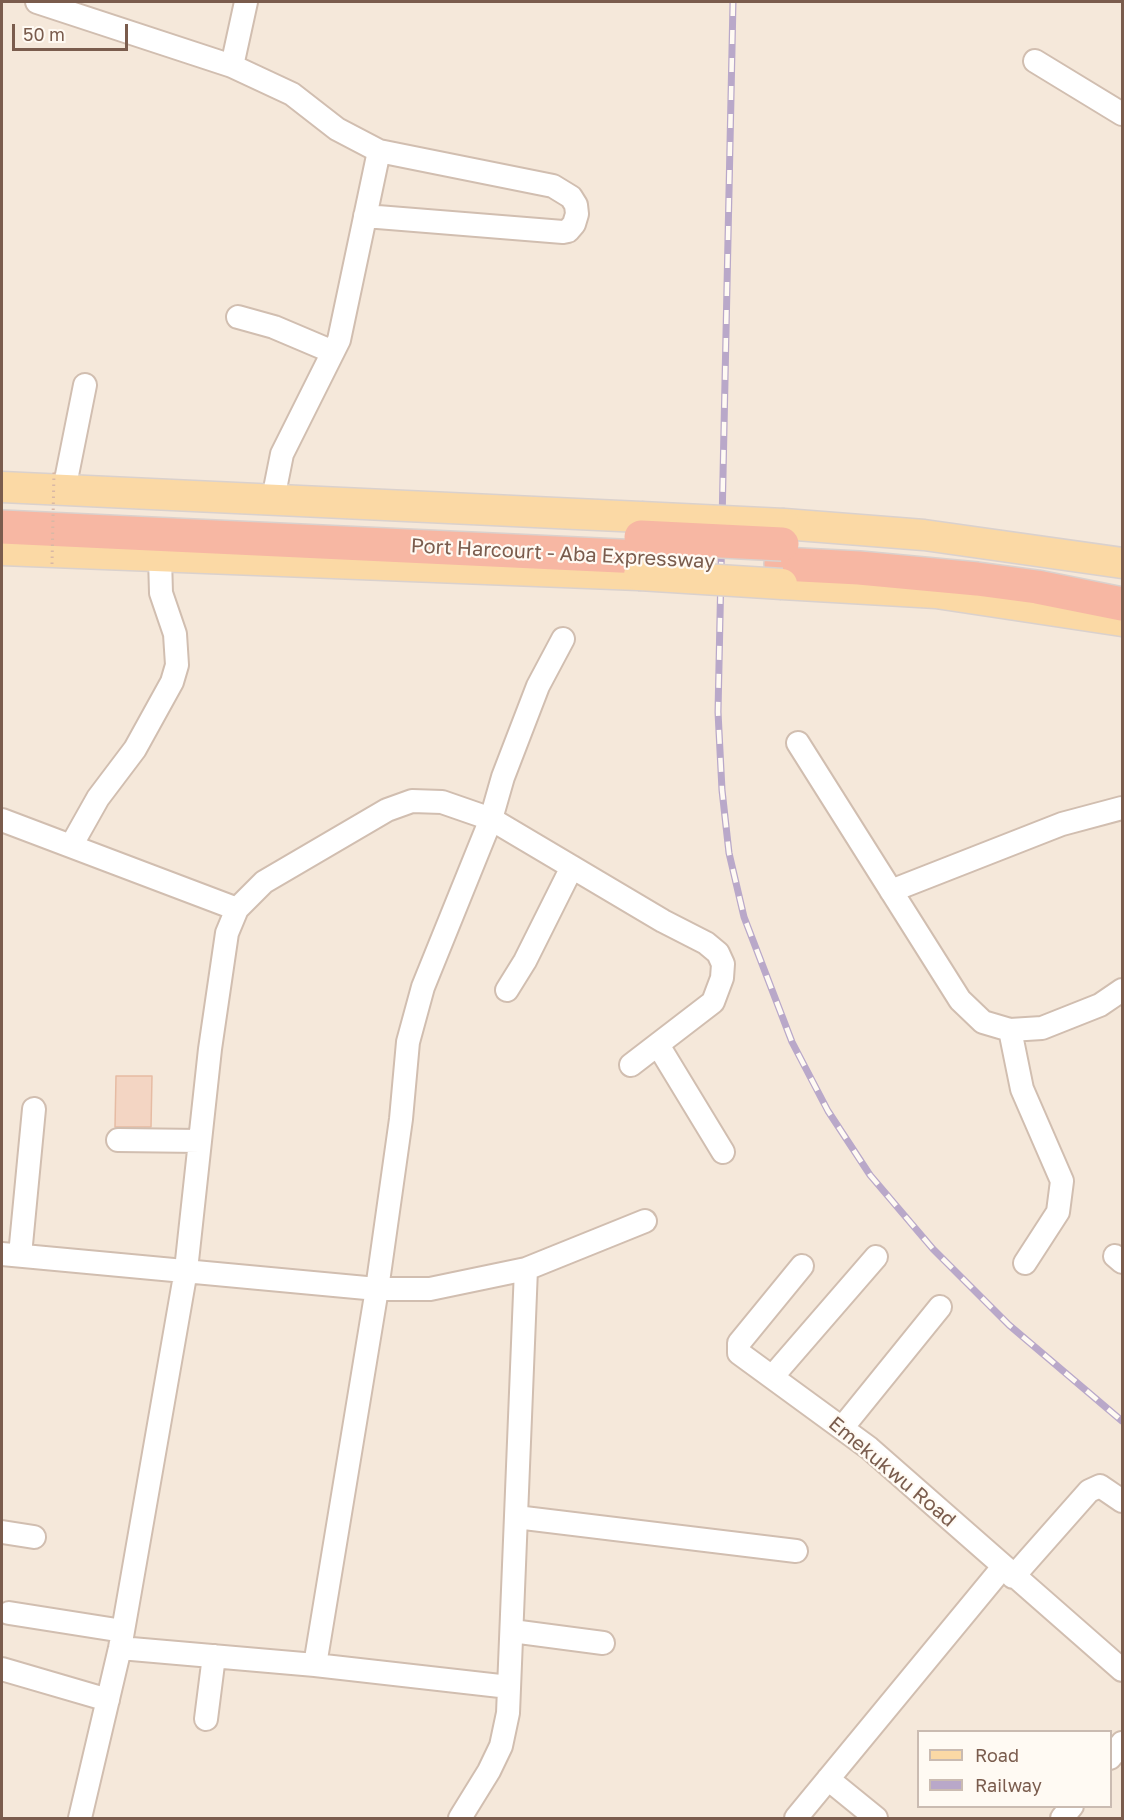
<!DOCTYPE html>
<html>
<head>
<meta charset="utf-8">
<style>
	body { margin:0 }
	#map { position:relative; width:1124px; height:1820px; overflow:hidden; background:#fdf6ec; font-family:"Golos Text",sans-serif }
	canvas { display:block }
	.frame { position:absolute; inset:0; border:3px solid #7a5c4d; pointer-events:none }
	.legend { position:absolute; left:917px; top:1730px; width:195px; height:78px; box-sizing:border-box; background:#fffaf3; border:2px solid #cabbb1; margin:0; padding:8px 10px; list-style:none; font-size:18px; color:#7a5c4d }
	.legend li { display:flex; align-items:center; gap:12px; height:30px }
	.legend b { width:30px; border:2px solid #cabbb1 }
	.scale { position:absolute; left:12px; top:24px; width:116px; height:27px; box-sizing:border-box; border:3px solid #7a5c4d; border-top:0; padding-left:8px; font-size:18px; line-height:21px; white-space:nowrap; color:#7a5c4d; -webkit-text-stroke:4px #fffaf3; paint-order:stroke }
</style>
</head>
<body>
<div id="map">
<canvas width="1124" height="1820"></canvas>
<div class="frame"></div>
<ul class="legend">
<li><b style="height:8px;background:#fbd9a5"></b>Road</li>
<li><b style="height:8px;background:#b9a8c9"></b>Railway</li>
</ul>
<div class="scale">50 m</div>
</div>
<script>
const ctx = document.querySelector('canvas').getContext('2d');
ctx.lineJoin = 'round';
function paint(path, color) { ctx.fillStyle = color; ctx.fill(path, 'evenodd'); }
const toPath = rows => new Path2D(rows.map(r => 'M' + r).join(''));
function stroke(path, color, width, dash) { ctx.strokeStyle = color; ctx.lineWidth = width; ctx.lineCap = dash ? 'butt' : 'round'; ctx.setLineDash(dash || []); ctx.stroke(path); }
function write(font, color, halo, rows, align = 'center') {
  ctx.font = font + ' "Golos Text",sans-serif'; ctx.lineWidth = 4.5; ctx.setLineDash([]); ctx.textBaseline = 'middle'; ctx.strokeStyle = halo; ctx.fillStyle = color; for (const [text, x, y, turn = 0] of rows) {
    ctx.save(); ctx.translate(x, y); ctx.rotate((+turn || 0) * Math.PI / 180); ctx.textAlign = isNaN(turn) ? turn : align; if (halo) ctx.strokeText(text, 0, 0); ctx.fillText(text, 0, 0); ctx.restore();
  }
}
const residential = toPath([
	[2,2,1122,2,1122,1818,2,1818],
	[918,1732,1110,1732,1110,1806,918,1806]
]);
const building = toPath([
	[116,1076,152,1076,151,1127,115,1127,116,1076]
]);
const minor = toPath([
	[37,2,232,66,292,94,337,129,379,151,553,186,571,197,576,205,577,214,574,224,568,231,563,232,365,216],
	[1035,61,1122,114],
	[232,66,246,2],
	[238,317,274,327,333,352],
	[64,490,85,385],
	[273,499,282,454,339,340,379,151],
	[798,743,960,1000,983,1022,1010,1030,1042,1028,1100,1005,1122,990],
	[2,820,237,909],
	[71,846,98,798,135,749,172,682,177,665,175,634,161,593,160,558],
	[891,891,1062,824,1122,808],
	[507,990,525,961,572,867],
	[1010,1030,1022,1089,1062,1181,1058,1212,1025,1263],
	[658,1045,723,1152],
	[118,1140,200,1141],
	[2,1254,377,1289,430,1289,526,1269,645,1221],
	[20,1255,34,1109],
	[1115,1256,1122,1262],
	[802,1266,739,1343,739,1353,869,1448,1122,1670],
	[772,1377,876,1257],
	[842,1428,940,1307],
	[516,1517,796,1551],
	[2,1532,34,1537],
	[1013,1577,1089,1491,1100,1486,1122,1501],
	[9,1613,123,1631],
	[512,1631,603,1643],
	[120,1648,315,1665,509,1687],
	[315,1665,377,1289,401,1119,408,1042,423,987,491,819,503,777,538,686,563,639],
	[2,1669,108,1700],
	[206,1719,214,1656],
	[1110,1758,1122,1743],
	[828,1779,876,1818],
	[80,1818,120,1648,186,1270,210,1049,227,933,237,909,264,882,387,810,412,801,442,802,491,819,663,921,706,943,718,953,723,964,722,978,713,1002,631,1065],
	[460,1818,489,1771,501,1746,508,1713,526,1269],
	[796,1818,1003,1567],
	[1062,1818,1072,1806]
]);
const major = toPath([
	[2,487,641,517],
	[784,524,924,535,1122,563],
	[2,550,639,575],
	[782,584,936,593,1122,621]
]);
const highway = toPath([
	[2,527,641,557],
	[781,564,859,568,977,579,1037,587,1122,604]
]);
const rail = toPath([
	[733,2,718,712,722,790,729,853,744,917,792,1042,828,1111,870,1175,933,1249,1009,1325,1122,1421]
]);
const pathBridge = toPath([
	[52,564,54,472]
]);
const majorBridge = toPath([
	[641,517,784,524],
	[639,575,782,584]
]);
const highwayBridge = toPath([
	[641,537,782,544]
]);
const streetNames = [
	["Port Harcourt - Aba Expressway",563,554,3],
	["Emekukwu Road",892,1472,40]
];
paint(residential, '#f5e8da');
paint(building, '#f3d5c3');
stroke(building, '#e6bba3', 1.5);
stroke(minor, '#d1beb0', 26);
stroke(major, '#dad1cd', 33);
stroke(highway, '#dad1cd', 36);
stroke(minor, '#fff', 22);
stroke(major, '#fbd9a5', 30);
stroke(highway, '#f7b7a3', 33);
stroke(rail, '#b9a8c9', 7);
stroke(rail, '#fffaf3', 4.5, [14]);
stroke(majorBridge, '#dad1cd', 33, []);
stroke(highwayBridge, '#dad1cd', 36, []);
stroke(pathBridge, '#d9b8a5', 3, [1.5, 4.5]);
stroke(majorBridge, '#fbd9a5', 30);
stroke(highwayBridge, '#f7b7a3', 33);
write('20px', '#7a5c4d', '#fffaf3', streetNames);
</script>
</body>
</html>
